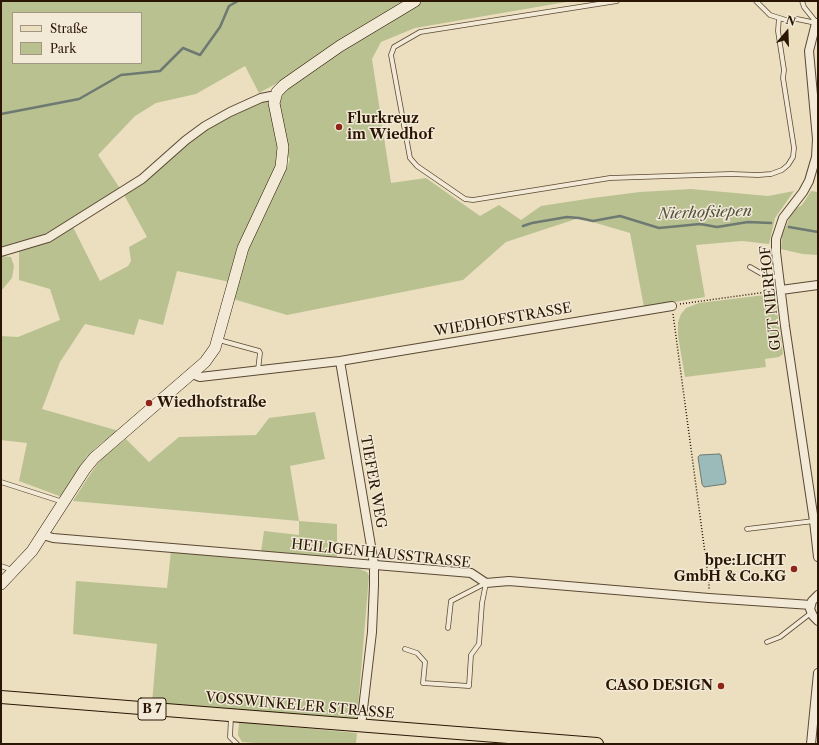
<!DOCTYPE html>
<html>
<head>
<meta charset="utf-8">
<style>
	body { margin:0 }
	#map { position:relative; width:819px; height:745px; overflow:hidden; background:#ebdfc0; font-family:"Libre Caslon Text",serif }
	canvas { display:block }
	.frame { position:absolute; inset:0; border:2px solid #2b1604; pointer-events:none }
	.legend { position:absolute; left:12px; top:12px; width:130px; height:52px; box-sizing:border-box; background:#f2ead6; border:1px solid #a29582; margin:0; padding:5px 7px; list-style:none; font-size:12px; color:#2b1604 }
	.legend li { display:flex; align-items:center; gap:8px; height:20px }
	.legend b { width:20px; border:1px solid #a29582 }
	.north { position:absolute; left:767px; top:12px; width:40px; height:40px; -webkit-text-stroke:3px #f2ead6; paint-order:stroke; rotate:19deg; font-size:11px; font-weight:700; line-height:16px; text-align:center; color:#2b1604 }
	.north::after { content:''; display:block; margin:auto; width:14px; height:18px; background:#2b1604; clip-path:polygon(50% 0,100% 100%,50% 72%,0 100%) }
</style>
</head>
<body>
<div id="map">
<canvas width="819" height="745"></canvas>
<div class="frame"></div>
<ul class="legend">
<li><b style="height:5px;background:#ebdfc0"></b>Straße</li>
<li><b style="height:11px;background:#b9c191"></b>Park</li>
</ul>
<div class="north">N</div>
</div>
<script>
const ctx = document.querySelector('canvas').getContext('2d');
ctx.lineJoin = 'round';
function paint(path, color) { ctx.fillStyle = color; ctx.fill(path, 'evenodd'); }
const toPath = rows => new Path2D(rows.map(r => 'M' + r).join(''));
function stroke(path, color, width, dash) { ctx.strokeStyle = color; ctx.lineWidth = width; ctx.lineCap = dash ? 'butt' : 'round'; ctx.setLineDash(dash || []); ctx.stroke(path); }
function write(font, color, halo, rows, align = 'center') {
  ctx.font = font + ' "Libre Caslon Text",serif'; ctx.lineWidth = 3; ctx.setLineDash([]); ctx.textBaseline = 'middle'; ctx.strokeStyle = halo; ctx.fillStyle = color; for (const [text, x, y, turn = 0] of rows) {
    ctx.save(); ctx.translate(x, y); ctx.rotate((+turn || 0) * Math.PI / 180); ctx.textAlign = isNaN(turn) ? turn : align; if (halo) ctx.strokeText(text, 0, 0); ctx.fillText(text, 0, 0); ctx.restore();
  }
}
const green = toPath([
	[1,1,572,1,415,28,381,42,372,59,391,183,426,178,480,216,499,205,521,220,541,206,593,198,640,192,691,189,768,196,794,191,775,218,769,244,742,241,696,245,705,297,644,307,630,233,579,218,506,242,463,280,287,315,233,299,240,267,285,168,288,165,290,159,286,155,278,114,281,81,259,93,245,66,196,94,156,103,135,116,98,155,121,190,63,226,37,237,1,249],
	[13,13,141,13,141,63,13,63],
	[267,100,270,103,278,142,277,165,230,282,177,271,163,325,139,319,134,335,85,324,60,362,42,409,119,431,100,444,87,456,62,497,19,481,27,443,1,440,1,336,18,337,60,320,50,289,19,280,19,251,47,242,73,227,100,281,128,266,131,261,129,247,147,237,123,193,208,126,259,101],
	[811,191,818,192,818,255,802,254,781,249,782,236,792,212,795,209,802,205],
	[1,256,11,257,14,266,12,278,1,291],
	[773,294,775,297,783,354,779,357,765,359,766,367,685,377,678,336,678,322,681,314,686,308,699,303],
	[315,412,325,459,290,466,299,521,337,524,337,558,261,552,264,531,299,535,299,521,73,501,89,476,101,459,126,439,149,462,179,437,256,435,269,418],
	[171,551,360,569,367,572,369,576,357,719,152,703,157,644,73,634,76,581,167,588],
	[239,722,357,733,356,744,270,744,242,742,238,735]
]);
const water = toPath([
	[719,454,721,455,726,482,725,484,704,487,702,484,698,457,700,455,719,454]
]);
const stream = toPath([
	[1,114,79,99,121,75,160,71,183,48,200,55,220,27,229,6,238,1],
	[523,226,532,223,567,217,579,218,593,221,620,216,659,228,700,224,717,227,748,222,771,223],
	[789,227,818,232]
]);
const path = toPath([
	[680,304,774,291],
	[673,314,709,583,709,590]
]);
const lane = toPath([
	[617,1,420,32,394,47,391,55,410,158,417,166,465,199,473,200,610,178,731,174,758,175,771,174,782,170,788,165,793,157,794,148,783,78,784,70,778,31,779,18],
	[756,1,770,15,786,20,797,19,816,23],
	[802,1,804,7,816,22],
	[750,267,769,278,779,276],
	[219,340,259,351,260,353,258,370],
	[1,482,63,502],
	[747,529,814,521],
	[1,566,12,570],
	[448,628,451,601,486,583],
	[767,642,780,637,811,613],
	[405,649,417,653,425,662,423,683,469,686,471,655,479,644,482,603,486,583],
	[231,717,230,737,237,744]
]);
const street = toPath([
	[816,23,809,51,817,139,816,157,809,181,803,192,783,218,776,239,776,252,785,326,814,521,818,557],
	[1,252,48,238,142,179,186,140,205,126,230,112,261,98,271,96,275,97],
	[781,290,818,285],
	[340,361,374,564,374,585,372,632,361,726],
	[192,374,200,377,340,361,672,306],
	[43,535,53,538,471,573,486,583,509,581,709,598,811,605],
	[818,595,812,601,810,609,813,616,818,621],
	[811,744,818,673]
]);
const secondary = toPath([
	[1,584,32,551,85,469,94,458,205,362,215,348,243,248,281,167,283,147,274,103,277,92,284,85,340,46,415,1]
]);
const primary = toPath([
	[1,697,597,744]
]);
const markers = [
	[339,127,4,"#8f2418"],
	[149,403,4,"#8f2418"],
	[794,569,4,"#8f2418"],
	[721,686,4,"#8f2418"]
];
const shields = [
	[152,709,28]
];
const shieldNames = [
	["B 7",152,709]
];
const poiNames = [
	["Flurkreuz",347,119],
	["im Wiedhof",347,135],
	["Wiedhofstraße",157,403],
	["bpe:LICHT",786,561,"right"],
	["GmbH & Co.KG",786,577,"right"],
	["CASO DESIGN",713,686,"right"]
];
const streetNames = [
	["GUT NIERHOF",771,298,-96],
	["WIEDHOFSTRASSE",503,320,-10],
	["TIEFER WEG",373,482,80],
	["HEILIGENHAUSSTRASSE",381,554,6],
	["VOSSWINKELER STRASSE",300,706,5]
];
const waterNames = [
	["Nierhofsiepen",705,213,-2]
];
paint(green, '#b9c191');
paint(water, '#9bbbbb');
stroke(water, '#6e7972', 1);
stroke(stream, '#6e7972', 2.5);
stroke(lane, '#5b4833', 5.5);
stroke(street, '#5b4833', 10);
stroke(secondary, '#2b1604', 12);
stroke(primary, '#2b1604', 14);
stroke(path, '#2b1604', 1.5, [1, 2]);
stroke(lane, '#f2ead6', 4);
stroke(street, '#f2ead6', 8);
stroke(secondary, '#f2ead6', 11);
stroke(primary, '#ebdfc0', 12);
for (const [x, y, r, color] of markers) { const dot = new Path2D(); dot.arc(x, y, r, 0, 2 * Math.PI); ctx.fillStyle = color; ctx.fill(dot); stroke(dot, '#f2ead6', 1.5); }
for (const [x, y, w] of shields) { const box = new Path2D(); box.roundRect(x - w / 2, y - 11, w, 22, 3); ctx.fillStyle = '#f2ead6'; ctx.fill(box); stroke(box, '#2b1604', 1); }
write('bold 13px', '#2b1604', null, shieldNames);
write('bold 14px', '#2b1604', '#f2ead6', poiNames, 'left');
write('14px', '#2b1604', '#f2ead6', streetNames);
write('italic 15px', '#525044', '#f2ead6', waterNames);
</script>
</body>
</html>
